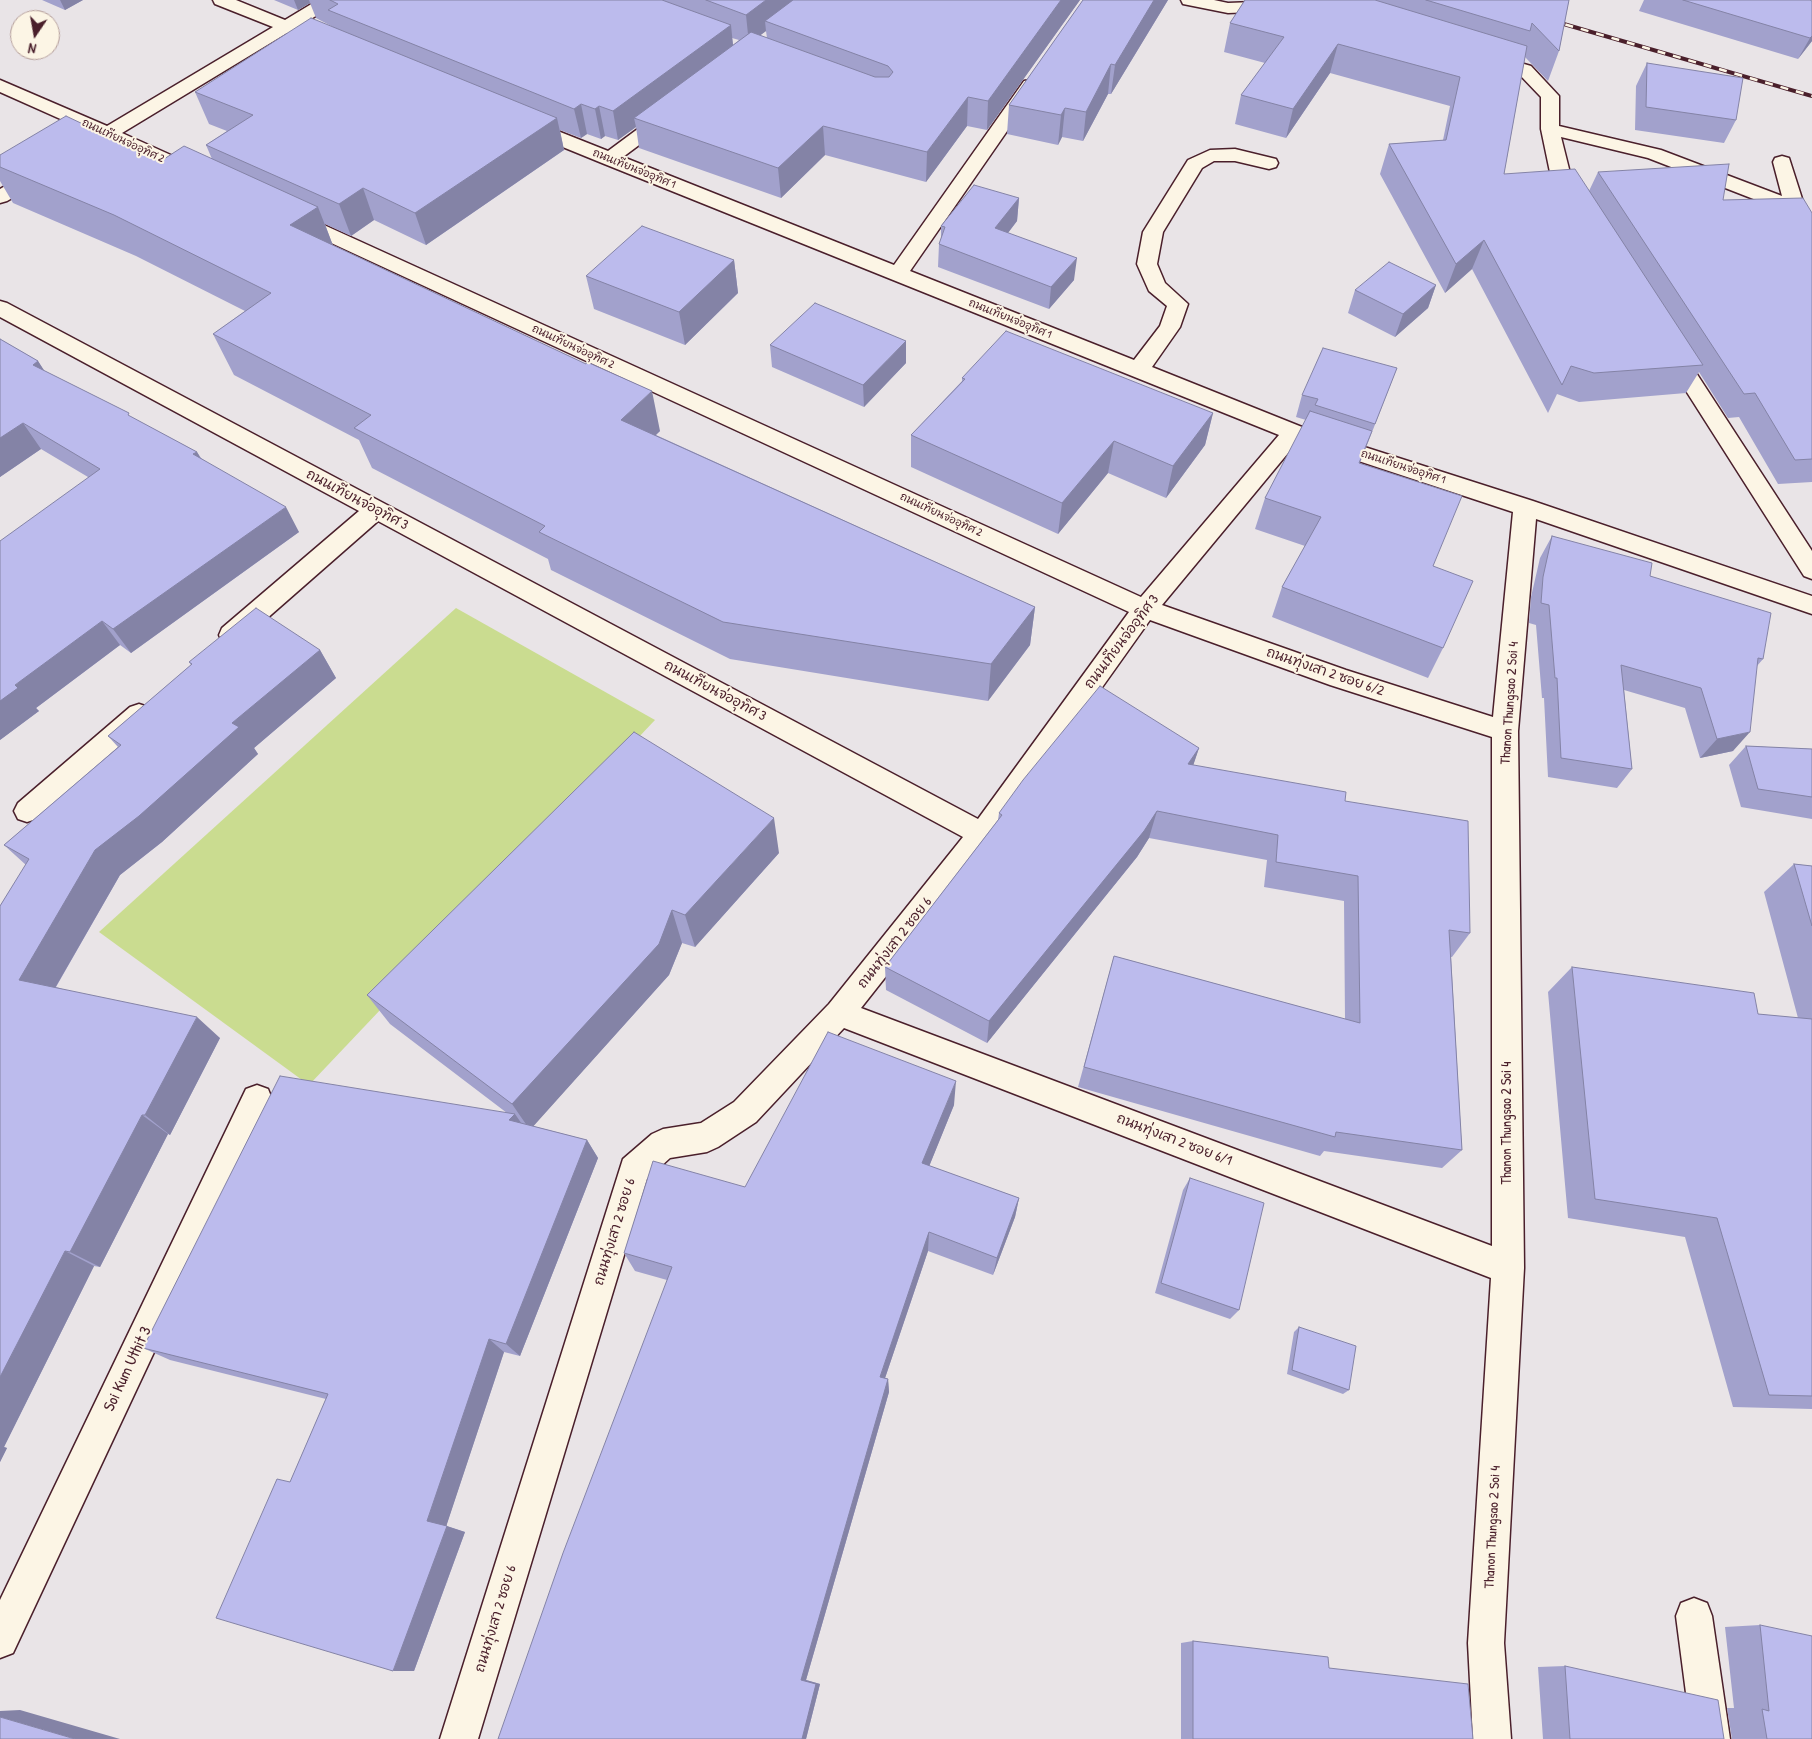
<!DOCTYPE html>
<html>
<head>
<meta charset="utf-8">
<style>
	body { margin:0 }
	#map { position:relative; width:1812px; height:1739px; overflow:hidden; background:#e9e4e7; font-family:"Patrick Hand",sans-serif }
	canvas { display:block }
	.north { position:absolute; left:10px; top:10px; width:50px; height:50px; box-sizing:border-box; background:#fcf5e5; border:1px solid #b59f9b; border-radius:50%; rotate:192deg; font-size:14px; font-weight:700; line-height:20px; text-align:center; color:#4a1f2b }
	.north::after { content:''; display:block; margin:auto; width:18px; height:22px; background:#4a1f2b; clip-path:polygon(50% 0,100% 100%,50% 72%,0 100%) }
</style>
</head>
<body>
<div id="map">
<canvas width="1812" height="1739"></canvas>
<div class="north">N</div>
</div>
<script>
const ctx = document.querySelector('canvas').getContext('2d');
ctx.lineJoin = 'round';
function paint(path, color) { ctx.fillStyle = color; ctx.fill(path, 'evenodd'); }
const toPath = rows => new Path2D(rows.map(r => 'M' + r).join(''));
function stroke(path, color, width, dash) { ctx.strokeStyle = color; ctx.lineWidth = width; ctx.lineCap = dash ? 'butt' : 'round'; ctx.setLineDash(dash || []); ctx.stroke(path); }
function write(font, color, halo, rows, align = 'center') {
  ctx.font = font + ' "Patrick Hand","Playpen Sans Thai",sans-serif'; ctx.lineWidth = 4; ctx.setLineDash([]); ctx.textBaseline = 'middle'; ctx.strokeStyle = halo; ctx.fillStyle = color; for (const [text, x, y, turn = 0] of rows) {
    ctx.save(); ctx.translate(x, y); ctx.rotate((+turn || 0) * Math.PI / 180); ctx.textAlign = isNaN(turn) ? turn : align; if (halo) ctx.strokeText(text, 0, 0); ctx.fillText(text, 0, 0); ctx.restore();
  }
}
const green = toPath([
	[456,608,655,720,309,1085,99,932]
]);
const minor = toPath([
	[213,0,236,0,285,20,318,0,338,0,336,4,299,26,332,39,335,43,332,47,326,48,320,47,287,33,122,133,204,170,207,174,204,178,197,180,190,178,109,141,96,147,89,145,87,141,94,134,0,92,0,80,107,126,273,27,215,4,213,0],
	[1181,0,1214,0,1228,3,1279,1,1285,2,1287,6,1285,10,1279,11,1228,13,1183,4,1181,0],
	[1486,53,1531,66,1559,96,1559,126,1661,150,1782,196,1773,162,1775,158,1782,156,1789,158,1805,208,1812,221,1812,244,1805,242,1787,212,1648,158,1561,137,1571,177,1587,203,1584,207,1577,209,1570,207,1551,177,1541,129,1541,97,1519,74,1480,62,1477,58,1480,54,1486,53],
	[1030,80,1036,81,1039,85,910,271,1134,360,1160,326,1167,306,1149,291,1137,264,1143,232,1188,160,1210,150,1235,149,1276,159,1278,163,1276,167,1269,169,1235,161,1214,161,1202,168,1163,232,1157,264,1165,283,1188,304,1180,327,1152,367,1302,427,1533,501,1812,596,1812,614,1536,519,1518,731,1524,1268,1504,1643,1511,1739,1473,1739,1468,1643,1491,1278,844,1028,756,1122,718,1147,707,1152,670,1158,647,1179,478,1739,440,1739,623,1159,652,1134,663,1129,701,1123,734,1102,829,1004,963,837,378,521,240,642,231,644,222,642,219,635,222,628,359,511,0,317,0,301,7,303,978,819,1129,612,288,223,285,219,288,215,295,213,302,215,1141,597,1279,435,602,163,521,130,519,126,521,122,528,120,535,122,608,151,662,111,668,110,674,111,677,115,674,119,623,157,894,265,1024,81,1030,80],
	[1298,441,1513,512,1493,717,1346,670,1162,605,1298,441],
	[1150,620,1330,685,1492,737,1492,1246,861,1008,992,842,1150,620],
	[40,168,47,170,50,174,47,178,7,201,0,203,0,189,33,170,40,168],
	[1671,343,1678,345,1812,551,1812,579,1804,576,1660,350,1664,345,1671,343],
	[139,704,148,707,152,714,148,721,36,819,27,822,18,819,14,811,18,803,130,707,139,704],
	[257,1085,268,1089,272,1099,268,1109,13,1653,0,1658,0,1600,246,1089,257,1085],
	[1694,1598,1707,1603,1712,1616,1730,1739,1692,1739,1676,1616,1681,1603,1694,1598]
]);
const rail = toPath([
	[1550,20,1812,96]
]);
const wall = toPath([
	[42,0,83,0,65,10],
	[274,0,1080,0,987,130,967,126,926,182,825,155,781,198,639,148,636,127,618,140,605,136,601,139,587,134,581,138,560,130,564,150,426,245,374,220,351,236,325,224,333,246,660,431,656,435,1035,607,1030,645,988,701,730,659,551,570,548,559,372,468,359,440,234,375,213,334,245,311,136,256,13,203,0,181,0,155,161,161,212,159,206,145,227,131,209,124,195,92,333,27,316,18,310,3,298,10],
	[766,31,767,38,760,35],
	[732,38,739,40,733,45],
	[1083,0,1168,0,1111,94,1108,94,1083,141,1062,137,1058,145,1007,134,1009,105],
	[1245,0,1569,0,1559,51,1548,81,1525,57,1504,174,1589,191,1598,172,1723,200,1812,213,1812,482,1778,484,1739,417,1728,418,1699,372,1686,393,1579,402,1557,394,1548,413,1472,269,1445,293,1380,174,1389,144,1443,140,1450,106,1330,73,1286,138,1235,124,1241,95,1265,63,1224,52,1230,23],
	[1644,0,1810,0,1812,41,1798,59,1639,11],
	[1647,63,1736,120,1724,143,1635,130,1636,86],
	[1019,198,1017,221,1008,233,1074,280,1049,309,938,267,939,244,941,239,941,226],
	[734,260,738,293,685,345,594,309,586,276],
	[1436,285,1428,308,1395,337,1348,313,1355,290],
	[0,339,38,361,44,371,197,452,201,458,299,532,131,653,120,645,36,708,39,711,0,740,88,477,41,449,0,477],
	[770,345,906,363,864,407,772,367],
	[1397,368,1360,463,1433,566,1443,648,1428,678,1272,617,1282,587,1305,546,1255,529,1265,498,1306,420,1296,417,1302,395],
	[962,378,1213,413,1205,445,1166,498,1108,473,1058,534,911,467,911,435,962,381],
	[1552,536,1650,576,1763,659,1757,666,1733,751,1700,758,1685,708,1624,690,1632,769,1617,788,1548,777,1544,698,1542,698,1536,625,1529,623,1531,597,1540,558],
	[320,650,336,678,254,748,258,754,162,842,120,875,56,987,220,1038,170,1135,168,1134,100,1267,94,1266,4,1447,7,1448,0,1462,0,906,26,865,4,845,118,747,108,736,191,665,189,662],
	[1746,746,1812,749,1812,819,1741,807,1729,765],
	[1199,748,1193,765,1345,801,1470,933,1452,957,1451,957,1462,1150,1442,1168,1324,1151,1320,1156,1078,1087,1114,956,1345,1019,1344,901,1264,887,1267,860,1149,838,1137,857,987,1043,886,990,885,967,998,820,999,813],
	[779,853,695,947,682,943,669,975,533,1126,587,1140,598,1158,520,1356,504,1352,446,1526,465,1532,414,1671,290,1482,326,1399,170,1360,143,1348,507,1113,390,1024,367,995],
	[1794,864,1812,866,1812,1409,1733,1407,1685,1237,1568,1218,1548,992,1572,967,1758,1014,1798,1018,1764,892],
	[954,1105,929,1166,1019,1198,1015,1217,993,1275,928,1251,885,1378,888,1379,889,1392,806,1680,820,1684,806,1739,667,1280,635,1271,624,1253,745,1187],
	[1190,1178,1239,1310,1230,1319,1155,1293,1183,1190],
	[1299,1327,1349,1390,1343,1394,1287,1374,1294,1332],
	[1760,1625,1812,1739,1732,1739,1727,1708,1734,1708,1725,1627],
	[1193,1641,1329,1668,1473,1739,1181,1739,1181,1643],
	[1565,1666,1724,1739,1543,1739,1538,1667]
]);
const shadedWall = toPath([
	[60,0,83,0,65,10],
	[294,0,309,0,310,3,298,10],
	[766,0,807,0,765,21,766,31,749,44,746,15],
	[1061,0,1080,0,987,130,988,101],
	[1154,0,1168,0,1111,94,1115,65],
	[731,25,734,55,634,118,636,127,618,140,613,111],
	[1812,36,1812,41,1798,59,1810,38],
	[1338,44,1330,73,1286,138,1293,109],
	[1111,64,1108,94,1083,141,1086,112],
	[968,97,967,126,926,182,927,152],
	[581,104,587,134,581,138,574,109],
	[599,106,605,136,601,139,595,109],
	[1065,108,1062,137,1058,145,1061,115],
	[557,118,564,150,426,245,415,213],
	[823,126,825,155,781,198,778,168],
	[363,188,374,220,351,236,339,204],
	[1019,198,1017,221,994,251,995,228],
	[318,207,334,248,290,225],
	[1484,240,1472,269,1445,293,1456,264],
	[1077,258,1074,280,1049,309,1051,287],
	[734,260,738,293,685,345,679,312],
	[1436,285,1428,308,1395,337,1403,314],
	[906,341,906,363,864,407,863,385],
	[38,361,55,387,33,365],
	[652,391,660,431,630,459,621,420],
	[1213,413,1205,445,1166,498,1173,466],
	[23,423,41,449,0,477,0,438],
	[1114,441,1108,473,1058,534,1062,503],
	[197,452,212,478,193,454],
	[286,507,299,532,131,653,113,629],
	[1035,607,1030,645,988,701,991,664],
	[102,621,120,645,36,708,39,711,0,740,0,701,15,685],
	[320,650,336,678,254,748,258,754,162,842,120,875,47,1002,19,980,95,850,232,723],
	[1750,732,1733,751,1700,758,1717,739],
	[1199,748,1190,775,1188,764],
	[1157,811,1149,838,1137,857,987,1043,989,1021],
	[774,818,779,853,695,947,685,915],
	[672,910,682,943,669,975,530,1130,512,1104],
	[197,1017,220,1038,170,1135,145,1115],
	[956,1081,954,1105,922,1184,922,1163],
	[515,1114,528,1133,509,1120],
	[142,1115,168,1134,100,1267,70,1252],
	[587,1140,598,1158,520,1356,506,1344],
	[1019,1198,1015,1217,993,1275,997,1258],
	[929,1232,928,1251,881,1390,880,1377],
	[65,1251,94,1266,4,1447,7,1448,0,1462,0,1377],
	[489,1339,504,1352,446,1527,427,1521],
	[888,1379,889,1392,806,1680,820,1684,806,1739,802,1739,801,1680],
	[447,1526,465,1532,414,1671,393,1671],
	[20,1710,120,1739,75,1739,0,1717,0,1711]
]);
const building = toPath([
	[330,0,662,0,731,25,613,111,599,106,595,109,581,104,574,109,328,10,338,4,330,0],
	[706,0,766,0,746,15,706,0],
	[793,0,1061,0,988,101,968,97,927,152,823,126,778,168,634,118,751,32,875,77,889,77,893,72,888,66,765,21,793,0],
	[1083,0,1154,0,1115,65,1111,64,1086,112,1065,108,1061,115,1009,105,1083,0],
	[1245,0,1375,0,1527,46,1504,174,1575,169,1703,365,1594,373,1571,366,1562,385,1484,240,1456,264,1389,144,1446,140,1460,77,1338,44,1293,109,1241,95,1284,37,1230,23,1245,0],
	[1426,0,1569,0,1559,51,1532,23,1530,31,1426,0],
	[1683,0,1810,0,1812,1,1812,36,1810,38,1683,0],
	[311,18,557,118,415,213,363,188,339,204,206,145,253,115,195,92,311,18],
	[1647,63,1743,78,1736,120,1646,107,1647,63],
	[66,116,161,161,184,146,318,207,290,225,586,364,587,362,652,391,621,420,1035,607,991,664,723,622,539,532,545,526,354,428,371,415,213,334,271,293,114,215,0,167,0,155,66,116],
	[1729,164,1723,200,1803,198,1812,213,1812,459,1795,460,1755,393,1744,394,1598,172,1729,164],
	[974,185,1019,198,995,228,1077,258,1051,287,939,244,945,227,941,226,974,185],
	[642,226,734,260,679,312,586,276,642,226],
	[1389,262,1436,285,1403,314,1355,290,1389,262],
	[815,303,906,341,863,385,770,345,815,303],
	[1006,331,1213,413,1173,466,1114,441,1062,503,911,435,965,379,962,378,1006,331],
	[0,339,38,361,33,365,129,413,128,415,197,452,193,454,286,507,113,629,102,621,15,685,18,688,0,701,0,541,100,469,23,423,0,438,0,339],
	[1323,348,1397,368,1375,424,1315,405,1318,399,1302,395,1323,348],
	[1310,411,1372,431,1359,463,1462,496,1433,566,1473,581,1443,648,1282,587,1321,517,1265,498,1310,411],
	[1552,536,1652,563,1650,576,1771,613,1763,659,1758,658,1750,732,1717,739,1701,688,1621,665,1632,769,1561,758,1557,678,1555,678,1549,605,1541,603,1543,577,1552,536],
	[256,608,320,650,232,723,239,727,139,816,95,850,19,980,197,1017,145,1115,142,1115,70,1252,65,1251,0,1377,0,906,29,859,4,845,121,745,108,736,192,664,189,662,256,608],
	[1100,686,1199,748,1188,764,1346,792,1345,801,1468,821,1470,933,1449,930,1462,1150,1336,1132,1335,1137,1084,1067,1114,956,1360,1023,1358,876,1276,862,1278,835,1157,811,1144,831,989,1021,885,967,1002,815,999,813,1023,780,1100,686],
	[634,732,774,818,685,915,672,910,659,944,512,1104,367,995,634,732],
	[1746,746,1812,749,1812,797,1758,789,1746,746],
	[1794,864,1812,866,1812,926,1794,864],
	[1572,967,1754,993,1758,1014,1812,1019,1812,1396,1769,1395,1717,1218,1595,1199,1572,967],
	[828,1032,956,1081,922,1163,1019,1198,997,1258,929,1232,880,1377,888,1379,801,1680,816,1684,802,1739,498,1739,563,1553,672,1267,624,1253,653,1161,745,1187,828,1032],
	[280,1076,515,1114,509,1120,587,1140,506,1344,489,1339,427,1521,447,1526,393,1671,216,1618,277,1479,290,1482,328,1394,143,1348,280,1076],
	[1190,1178,1264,1203,1239,1310,1161,1283,1190,1178],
	[1299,1327,1356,1346,1349,1390,1292,1370,1299,1327],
	[1760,1625,1812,1636,1812,1739,1767,1739,1762,1709,1769,1711,1760,1625],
	[1193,1641,1328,1657,1329,1668,1468,1684,1473,1739,1193,1739,1193,1641],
	[1565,1666,1718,1700,1724,1739,1570,1739,1565,1666],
	[0,1717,75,1739,0,1739,0,1717]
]);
const farStreetnames = [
	["ถนนเทียนจ่ออุทิศ 2",123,141,25],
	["ถนนเทียนจ่ออุทิศ 1",634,169,22],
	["ถนนเทียนจ่ออุทิศ 1",1010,319,22],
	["ถนนเทียนจ่ออุทิศ 2",573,347,25],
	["ถนนเทียนจ่ออุทิศ 1",1403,467,18],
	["ถนนเทียนจ่ออุทิศ 2",941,515,25]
];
const streetNames = [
	["ถนนเทียนจ่ออุทิศ 3",357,500,28],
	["ถนนเทียนจ่ออุทิศ 3",1122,642,-53],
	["ถนนทุ่งเสา 2 ซอย 6/2",1325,672,19],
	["ถนนเทียนจ่ออุทิศ 3",715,691,28],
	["Thanon Thungsao 2 Soi 4",1510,703,-86],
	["ถนนทุ่งเสา 2 ซอย 6",895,943,-52],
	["Thanon Thungsao 2 Soi 4",1507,1123,-90],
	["ถนนทุ่งเสา 2 ซอย 6/1",1174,1140,21],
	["ถนนทุ่งเสา 2 ซอย 6",615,1232,-73],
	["Thanon Thungsao 2 Soi 4",1493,1527,-87],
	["ถนนทุ่งเสา 2 ซอย 6",496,1619,-73]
];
const nearStreetnames = [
	["Soi Kum Uthit 3",128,1369,-65]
];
paint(green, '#cadc90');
stroke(minor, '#4a1f2b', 3);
paint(minor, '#fcf5e5');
stroke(rail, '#4a1f2b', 4);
stroke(rail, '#fcf5e5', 2.5, [8]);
paint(wall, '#a2a1cc');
paint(shadedWall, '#8483a6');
paint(building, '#bcbbed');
stroke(building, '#8483a6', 1);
write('11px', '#4a1f2b', '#fcf5e5', farStreetnames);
write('14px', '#4a1f2b', '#fcf5e5', streetNames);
write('16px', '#4a1f2b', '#fcf5e5', nearStreetnames);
</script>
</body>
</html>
